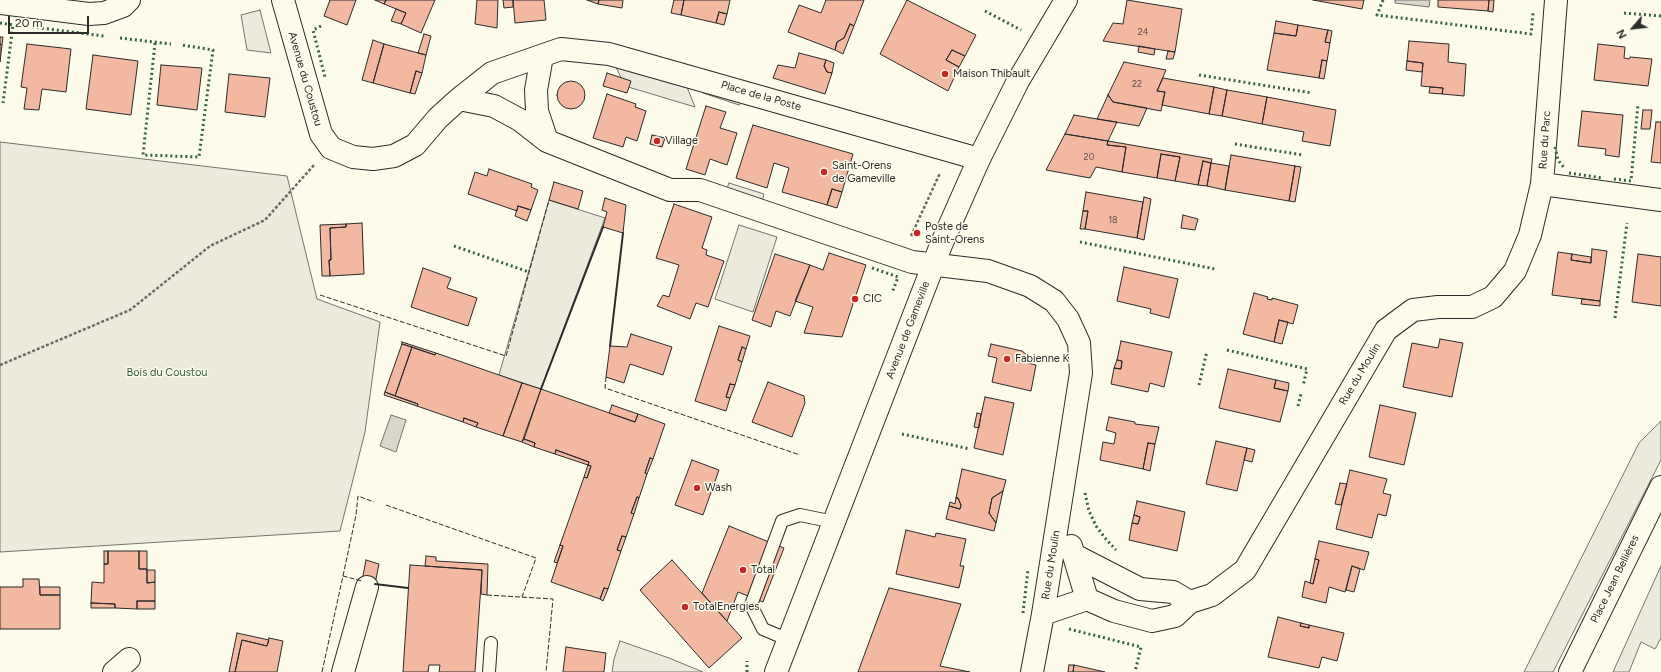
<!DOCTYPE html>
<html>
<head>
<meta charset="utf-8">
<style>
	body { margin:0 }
	#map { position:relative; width:1661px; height:672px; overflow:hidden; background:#fdfbea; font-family:Figtree,sans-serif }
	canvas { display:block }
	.north { position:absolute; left:1613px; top:8px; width:40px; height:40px; -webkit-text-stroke:3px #fdfbea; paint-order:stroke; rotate:242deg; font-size:11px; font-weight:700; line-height:16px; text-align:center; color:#2b2b2b }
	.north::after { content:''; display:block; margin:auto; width:14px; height:18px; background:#2b2b2b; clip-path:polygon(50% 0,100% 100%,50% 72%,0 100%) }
	.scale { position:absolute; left:8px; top:16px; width:81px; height:18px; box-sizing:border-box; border:2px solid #2b2b2b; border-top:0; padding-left:5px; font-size:12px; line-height:14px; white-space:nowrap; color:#2b2b2b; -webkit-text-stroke:3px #fdfbea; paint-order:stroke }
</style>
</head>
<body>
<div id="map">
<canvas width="1661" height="672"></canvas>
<div class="north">N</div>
<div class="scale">20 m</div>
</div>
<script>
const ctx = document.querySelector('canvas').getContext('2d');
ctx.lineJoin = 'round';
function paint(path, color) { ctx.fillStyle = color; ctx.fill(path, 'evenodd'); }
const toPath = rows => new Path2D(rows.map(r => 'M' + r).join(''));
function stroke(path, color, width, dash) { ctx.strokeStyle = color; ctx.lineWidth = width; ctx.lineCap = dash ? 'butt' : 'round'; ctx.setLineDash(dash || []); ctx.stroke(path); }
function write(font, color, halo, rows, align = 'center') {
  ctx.font = font + ' Figtree,sans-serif'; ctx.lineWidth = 3; ctx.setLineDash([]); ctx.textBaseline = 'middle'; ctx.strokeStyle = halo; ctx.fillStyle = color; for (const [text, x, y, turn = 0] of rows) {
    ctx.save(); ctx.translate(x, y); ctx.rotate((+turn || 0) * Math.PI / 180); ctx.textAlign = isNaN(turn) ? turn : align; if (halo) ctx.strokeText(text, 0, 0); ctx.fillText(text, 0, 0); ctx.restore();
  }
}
const green = toPath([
	[0,142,287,176,317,299,380,322,365,432,340,531,0,552,0,142],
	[1661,566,1661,638,1655,649,1641,642,1629,672,1613,672,1661,566]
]);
const parking = toPath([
	[260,10,271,53,247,50,241,15,260,10],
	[614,63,685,82,695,107,625,86,614,63],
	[699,85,746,100,739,105,703,93,699,85],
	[729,183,764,194,762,202,726,191,729,183],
	[549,200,605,218,541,389,499,375,549,200],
	[739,225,777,237,753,312,715,299,739,225],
	[1661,421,1661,460,1553,672,1524,672,1639,443,1661,421],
	[620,641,669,658,703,672,612,672,614,659,620,641]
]);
const water = toPath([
	[1395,0,1430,0,1429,7,1395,3,1395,0],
	[391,415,406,420,396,452,380,446,391,415]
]);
const building = toPath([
	[330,0,356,0,347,25,324,16,330,0],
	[375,0,386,0,384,4,375,0],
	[386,0,435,0,421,33,401,24,406,13,384,4,386,0],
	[477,0,498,0,497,28,475,24,477,0],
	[503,0,513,0,513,7,504,8,503,0],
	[513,0,544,0,546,20,515,23,513,0],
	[587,0,599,0,598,4,587,0],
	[599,0,623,0,622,8,598,4,599,0],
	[674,0,684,0,681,15,671,13,674,0],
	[684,0,730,0,727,14,719,12,716,23,681,15,684,0],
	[826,0,864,0,854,26,850,24,844,38,837,42,835,50,788,32,799,5,821,13,826,0],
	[907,0,976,35,965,56,952,50,946,60,959,67,948,91,880,54,907,0],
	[1127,0,1182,9,1175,52,1103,41,1113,23,1123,24,1127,0],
	[1313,0,1364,0,1362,9,1313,0],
	[1438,0,1489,0,1488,11,1438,7,1438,0],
	[1489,0,1494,0,1493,12,1488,11,1489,0],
	[396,9,406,13,401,24,391,21,396,9],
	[719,12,727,14,724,25,716,23,719,12],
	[1276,21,1298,25,1296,36,1274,33,1276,21],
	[850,24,854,26,843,54,835,50,837,42,844,38,850,24],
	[1298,25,1328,30,1325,42,1330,43,1327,61,1322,60,1319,78,1267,70,1274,33,1296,36,1298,25],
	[1328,30,1332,31,1330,43,1325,42,1328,30],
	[424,34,431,36,426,55,418,53,424,34],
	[0,37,3,37,2,45,0,44,0,37],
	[373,40,384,44,373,83,362,80,373,40],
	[1409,41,1449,44,1448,62,1466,64,1464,96,1442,94,1443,88,1421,86,1423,63,1407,61,1409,41],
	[0,44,2,45,0,62,0,44],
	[27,44,71,49,66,92,42,89,39,110,24,109,27,88,21,87,27,44],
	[384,44,426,55,422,73,416,71,410,93,373,83,384,44],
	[1598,44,1625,47,1624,58,1629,59,1630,57,1652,59,1648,86,1594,80,1598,44],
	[1139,46,1155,49,1154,55,1138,52,1139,46],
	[952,50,965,56,959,67,946,60,952,50],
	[1168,51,1175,52,1173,59,1166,59,1168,51],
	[799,53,826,60,824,66,827,72,832,73,825,94,773,78,778,65,795,68,799,53],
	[93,55,138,61,131,115,86,109,93,55],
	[826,60,834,63,832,73,827,72,824,66,826,60],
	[1322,60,1327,61,1324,79,1319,78,1322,60],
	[1407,61,1423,63,1422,72,1406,70,1407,61],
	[1124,62,1166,70,1157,91,1165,92,1161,111,1113,102,1108,95,1124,62],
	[161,65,202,68,197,110,157,105,161,65],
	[416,71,422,73,415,94,410,93,416,71],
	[607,73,631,81,627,93,603,86,607,73],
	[229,74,270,78,265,117,225,112,229,74],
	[1163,78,1214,87,1209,114,1162,105,1165,92,1157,91,1163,78],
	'557 95a14 14 0 1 1 28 0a14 14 0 1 1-28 0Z',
	[1214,87,1227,90,1222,116,1209,114,1214,87],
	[1430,87,1443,88,1442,94,1429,93,1430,87],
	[1227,90,1267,97,1262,124,1222,116,1227,90],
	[607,94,636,104,635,107,646,111,637,141,626,137,623,147,593,138,607,94],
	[1108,95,1113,102,1147,108,1139,126,1097,119,1108,95],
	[1267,97,1336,110,1330,146,1302,141,1304,132,1262,124,1267,97],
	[706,106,726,112,720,128,737,133,727,165,710,159,705,175,686,169,706,106],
	[1643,110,1652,110,1650,129,1641,129,1643,110],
	[1582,111,1623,115,1619,157,1605,155,1606,149,1578,146,1582,111],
	[1074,115,1097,119,1117,122,1108,141,1065,134,1074,115],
	[1656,122,1661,122,1661,163,1651,162,1656,122],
	[753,125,853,154,842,192,832,189,827,205,782,192,789,168,774,163,767,188,736,178,753,125],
	[1065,134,1108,141,1107,145,1126,147,1122,172,1096,167,1090,178,1046,170,1065,134],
	[652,135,665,138,662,147,650,144,652,135],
	[1108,141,1212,159,1211,163,1203,161,1198,185,1175,181,1180,157,1161,154,1157,178,1122,172,1126,147,1107,145,1108,141],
	[1161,154,1180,157,1175,181,1157,178,1161,154],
	[1231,155,1295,166,1289,201,1225,190,1231,155],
	[1203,161,1211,163,1207,186,1198,185,1203,161],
	[1211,163,1229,166,1225,190,1207,186,1211,163],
	[1295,166,1301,167,1295,202,1289,201,1295,166],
	[489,169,532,184,531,187,538,190,531,210,518,206,517,211,468,194,475,172,487,176,489,169],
	[554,182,583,191,578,209,549,200,554,182],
	[832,189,842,192,837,208,827,205,832,189],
	[1086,192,1143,202,1137,238,1085,229,1088,211,1083,211,1086,192],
	[1144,197,1151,199,1144,240,1137,238,1144,197],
	[605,198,626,205,623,233,603,227,607,212,602,210,605,198],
	[674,204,712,217,702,248,707,250,706,255,724,261,708,307,696,303,690,319,657,306,663,295,669,297,679,265,656,258,674,204],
	[518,206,531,210,527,221,515,216,518,206],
	[1083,211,1088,211,1085,229,1080,229,1083,211],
	[1183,215,1198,219,1195,230,1181,228,1183,215],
	[362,223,364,274,330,276,329,260,331,260,330,228,346,227,346,224,362,223],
	[346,224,346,227,330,228,331,260,329,260,330,276,322,276,320,225,346,224],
	[1592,249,1607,251,1600,301,1552,295,1558,252,1572,254,1571,260,1591,263,1592,249],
	[829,253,866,265,842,337,804,333,813,307,795,301,810,265,823,270,829,253],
	[775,254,810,265,790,316,776,311,771,327,752,320,775,254],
	[1572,254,1591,257,1591,263,1571,260,1572,254],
	[1638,254,1661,257,1661,306,1632,302,1638,254],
	[1124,267,1178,279,1169,318,1150,313,1151,309,1117,301,1124,267],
	[423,268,451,278,447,288,477,298,468,326,411,307,423,268],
	[1254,293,1268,297,1267,299,1272,300,1272,298,1298,305,1293,324,1279,320,1274,342,1243,334,1254,293],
	[1582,299,1600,301,1600,306,1581,304,1582,299],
	[1279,320,1288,322,1282,344,1274,342,1279,320],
	[719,326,750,336,746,349,742,347,738,360,742,362,735,385,730,384,726,397,730,398,726,411,695,401,719,326],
	[631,334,672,347,663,375,630,364,624,383,606,377,610,346,627,347,631,334],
	[1440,339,1463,343,1452,397,1403,387,1412,343,1438,348,1440,339],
	[1121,341,1172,352,1164,387,1150,383,1148,392,1111,384,1114,368,1121,369,1122,361,1117,360,1121,341],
	[402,342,436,353,435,355,402,344,402,342],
	[402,344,412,347,395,396,385,392,402,344],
	[991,344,1022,351,1027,355,1028,363,1036,365,1031,391,992,382,997,358,988,356,991,344],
	[412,347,435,355,436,353,522,383,503,436,476,427,478,423,464,418,463,422,417,406,418,404,395,396,412,347],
	[742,347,746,349,742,362,738,360,742,347],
	[1117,360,1122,361,1121,369,1114,368,1117,360],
	[1228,369,1276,380,1274,388,1288,391,1280,422,1219,408,1228,369],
	[1276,380,1289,383,1288,391,1274,388,1276,380],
	[768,382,804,396,805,403,792,437,752,422,768,382],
	[522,383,541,389,522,442,503,436,522,383],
	[730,384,735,385,730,398,726,397,730,384],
	[541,389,635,422,638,414,665,424,653,459,650,458,645,473,647,474,639,498,637,497,631,513,634,514,626,537,622,536,617,550,621,551,608,589,604,588,600,599,551,582,563,546,560,545,584,477,587,478,591,466,588,465,589,462,556,450,555,454,534,447,535,443,524,439,541,389],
	[385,392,418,404,417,406,384,395,385,392],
	[985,397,1014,403,1003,455,974,448,985,397],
	[612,405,638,414,635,422,609,413,612,405],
	[1380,405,1416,413,1404,465,1369,457,1380,405],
	[977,413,981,414,979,428,974,427,977,413],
	[1109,417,1135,422,1135,424,1159,427,1155,444,1148,443,1143,469,1100,460,1103,442,1114,444,1116,433,1106,430,1109,417],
	[464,418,478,423,476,427,463,422,464,418],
	[524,439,535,443,534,447,522,442,524,439],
	[1216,441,1247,448,1237,491,1206,484,1216,441],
	[1148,443,1155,444,1150,471,1143,469,1148,443],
	[1247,448,1255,450,1252,462,1244,460,1247,448],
	[556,450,589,462,588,465,555,454,556,450],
	[650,458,653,459,647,474,645,473,650,458],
	[692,460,719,470,703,515,675,505,692,460],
	[588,465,591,466,587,478,584,477,588,465],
	[962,469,1006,480,1003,491,992,498,989,513,996,523,994,531,946,519,949,506,960,509,961,505,958,498,956,498,962,469],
	[1350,470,1387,479,1383,493,1391,495,1386,516,1378,514,1372,538,1336,529,1350,470],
	[1340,483,1347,484,1341,505,1335,504,1340,483],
	[1003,491,996,523,989,513,992,498,1003,491],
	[637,497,639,498,634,514,631,513,637,497],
	[956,498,958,498,961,505,960,509,949,506,950,502,955,504,956,498],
	[1137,501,1185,512,1177,551,1129,540,1132,523,1138,524,1140,517,1134,515,1137,501],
	[1134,515,1140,517,1138,524,1132,523,1134,515],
	[729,526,784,548,763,602,738,592,727,621,702,593,729,526],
	[906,530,935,537,936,533,966,539,960,566,964,566,959,588,896,574,906,530],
	[622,536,626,537,621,551,617,550,622,536],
	[1319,541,1369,552,1364,570,1352,566,1345,592,1329,587,1326,603,1302,597,1305,581,1313,584,1319,560,1315,559,1319,541],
	[560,545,563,546,557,563,554,562,560,545],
	[104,551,108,551,108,564,104,564,104,551],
	[108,551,139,551,139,569,147,569,147,583,155,582,155,601,137,601,137,609,115,608,115,604,91,603,92,582,104,583,104,564,108,564,108,551],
	[139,551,147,551,147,569,139,569,139,551],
	[426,556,436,557,436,561,488,564,487,595,481,594,482,570,425,566,426,556],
	[1315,559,1319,560,1313,584,1310,583,1315,559],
	[366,560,379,564,375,584,362,581,366,560],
	[672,560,742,638,709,668,640,590,672,560],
	[410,565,482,570,475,672,439,672,440,665,429,665,428,672,403,672,410,565],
	[1352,566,1360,569,1354,592,1346,590,1352,566],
	[147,570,155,570,155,582,147,583,147,570],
	[23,579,39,579,40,595,60,595,60,629,0,629,0,587,23,587,23,579],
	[40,587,60,587,60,595,40,595,40,587],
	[604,588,608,589,603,601,600,599,604,588],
	[889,588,961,604,940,666,970,672,858,672,889,588],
	[137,601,155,601,155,609,137,609,137,601],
	[91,603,115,604,115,608,91,608,91,603],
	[1278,617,1301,623,1300,626,1309,628,1309,625,1344,633,1337,661,1322,657,1319,668,1268,657,1278,617],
	[1301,623,1309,625,1309,628,1300,626,1301,623],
	[237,633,269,640,267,646,242,640,235,672,229,672,237,633],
	[269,638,283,641,277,672,235,672,242,640,267,646,269,638],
	[566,647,606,653,604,672,563,672,566,647],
	[1069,665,1074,665,1073,672,1068,672,1069,665],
	[1074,665,1105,672,1073,672,1074,665]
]);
const path = toPath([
	[911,236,940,173],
	[0,365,130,310,210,246,265,220,314,165]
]);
const lane = toPath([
	[789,640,763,629,751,605,782,521,800,515,834,522],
	[489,672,491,643]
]);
const street = toPath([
	[283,0,321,134,331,148,353,157,373,159,394,156,415,145,438,118,459,99,492,73,561,49,609,54,979,159],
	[0,3,89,14,104,13,123,6,129,0],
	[542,56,536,90,537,111,547,141],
	[459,99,494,106,520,120,547,141,670,190,700,190,912,262,988,271,1030,286,1054,301,1068,319,1079,343,1081,373,1043,614,1032,672],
	[1542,184,1661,200],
	[1071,546,1087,599],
	[1074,555,1140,589,1173,592,1190,602],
	[1043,614,1087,599,1114,611,1152,621,1175,616,1190,602,1212,595,1245,570,1386,330,1413,310,1438,307,1472,307,1493,297,1515,271,1530,235,1542,184,1556,0],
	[114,672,129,659],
	[343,672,367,587],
	[1570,672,1661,487]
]);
const primary = toPath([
	[776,672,941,245,979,159,1018,81,1066,0]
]);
const hedge = toPath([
	[1383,0,1377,15,1531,34,1533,13],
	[985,11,1021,30],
	[1624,13,1661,16],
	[0,23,13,25,3,103],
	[321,26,313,30,325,77],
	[32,27,104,36],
	[120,38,171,44],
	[155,43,143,155,199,157,213,50,182,45],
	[1199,75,1312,93],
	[1235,144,1303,155],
	[1555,147,1558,160,1565,169],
	[1569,173,1603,178],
	[1614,179,1631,181,1638,104],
	[1080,242,1215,269],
	[454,246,529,272],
	[872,268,898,277,892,293],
	[1615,318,1627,223],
	[1227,350,1307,369,1303,386],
	[1199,385,1207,351],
	[1298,406,1301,394],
	[902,434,970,449],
	[1085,493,1089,511,1096,526,1105,538,1116,550],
	[1023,613,1028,570],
	[1069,629,1141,647,1135,672],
	[747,672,747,661]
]);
const fence = toPath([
	[320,295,506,356,549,200],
	[606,377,605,388,800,455],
	[386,505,536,558,522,597],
	[343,576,356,515,358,496,374,502],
	[487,595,553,599,546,672],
	[322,672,343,576,362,581]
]);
const wall = toPath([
	[610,346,623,233],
	[541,389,603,227],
	[375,584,408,588]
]);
const markers = [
	[945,74,4,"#c62828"],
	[657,141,4,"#c62828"],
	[824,172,4,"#c62828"],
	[917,233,4,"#c62828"],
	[855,299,4,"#c62828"],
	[1007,359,4,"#c62828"],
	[697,488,4,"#c62828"],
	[743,570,4,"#c62828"],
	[685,607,4,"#c62828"]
];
const numberNames = [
	["24",1143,32],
	["22",1137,84],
	["20",1089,157],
	["18",1113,220]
];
const poiNames = [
	["Maison Thibault",953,74],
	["Village",665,141],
	["Saint-Orens",832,166],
	["de Gameville",832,179],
	["Poste de",925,227],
	["Saint-Orens",925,240],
	["CIC",863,299],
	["Fabienne K",1015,359],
	["Wash",705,488],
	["Total",751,570],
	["TotalEnergies",693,607]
];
const streetNames = [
	["Avenue du Coustou",305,79,74],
	["Place de la Poste",761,96,16],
	["Rue du Parc",1545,140,-86],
	["Avenue de Gameville",908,330,-69],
	["Rue du Moulin",1360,374,-59],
	["Rue du Moulin",1051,565,-81],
	["Place Jean Bellières",1615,579,-64]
];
const parkNames = [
	["Bois du Coustou",167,373]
];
paint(green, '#ecebdb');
stroke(green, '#74746e', 1);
paint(parking, '#eceadb');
stroke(parking, '#74746e', 1);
paint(water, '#d8d7c9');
stroke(water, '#74746e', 1);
paint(building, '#f2b8a0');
stroke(building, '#2b2b2b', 1);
stroke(lane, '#2b2b2b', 14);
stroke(street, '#2b2b2b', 24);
stroke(primary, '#2b2b2b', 24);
stroke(path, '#6a6964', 2.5, [3, 2]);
stroke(lane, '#fdfbea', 12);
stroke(street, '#fdfbea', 22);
stroke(primary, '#fdfbea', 22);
stroke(hedge, '#34623c', 3, [2, 3]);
stroke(fence, '#2b2b2b', 1, [5, 2]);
stroke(wall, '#2b2b2b', 2);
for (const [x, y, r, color] of markers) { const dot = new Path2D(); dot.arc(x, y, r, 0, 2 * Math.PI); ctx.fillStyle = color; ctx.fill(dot); stroke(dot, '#fdfbea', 1.5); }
write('9px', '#5d4e48', null, numberNames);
write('11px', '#2b2b2b', '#fdfbea', poiNames, 'left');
write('11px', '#2b2b2b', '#fdfbea', streetNames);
write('11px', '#34623c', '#fdfbea', parkNames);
</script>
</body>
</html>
